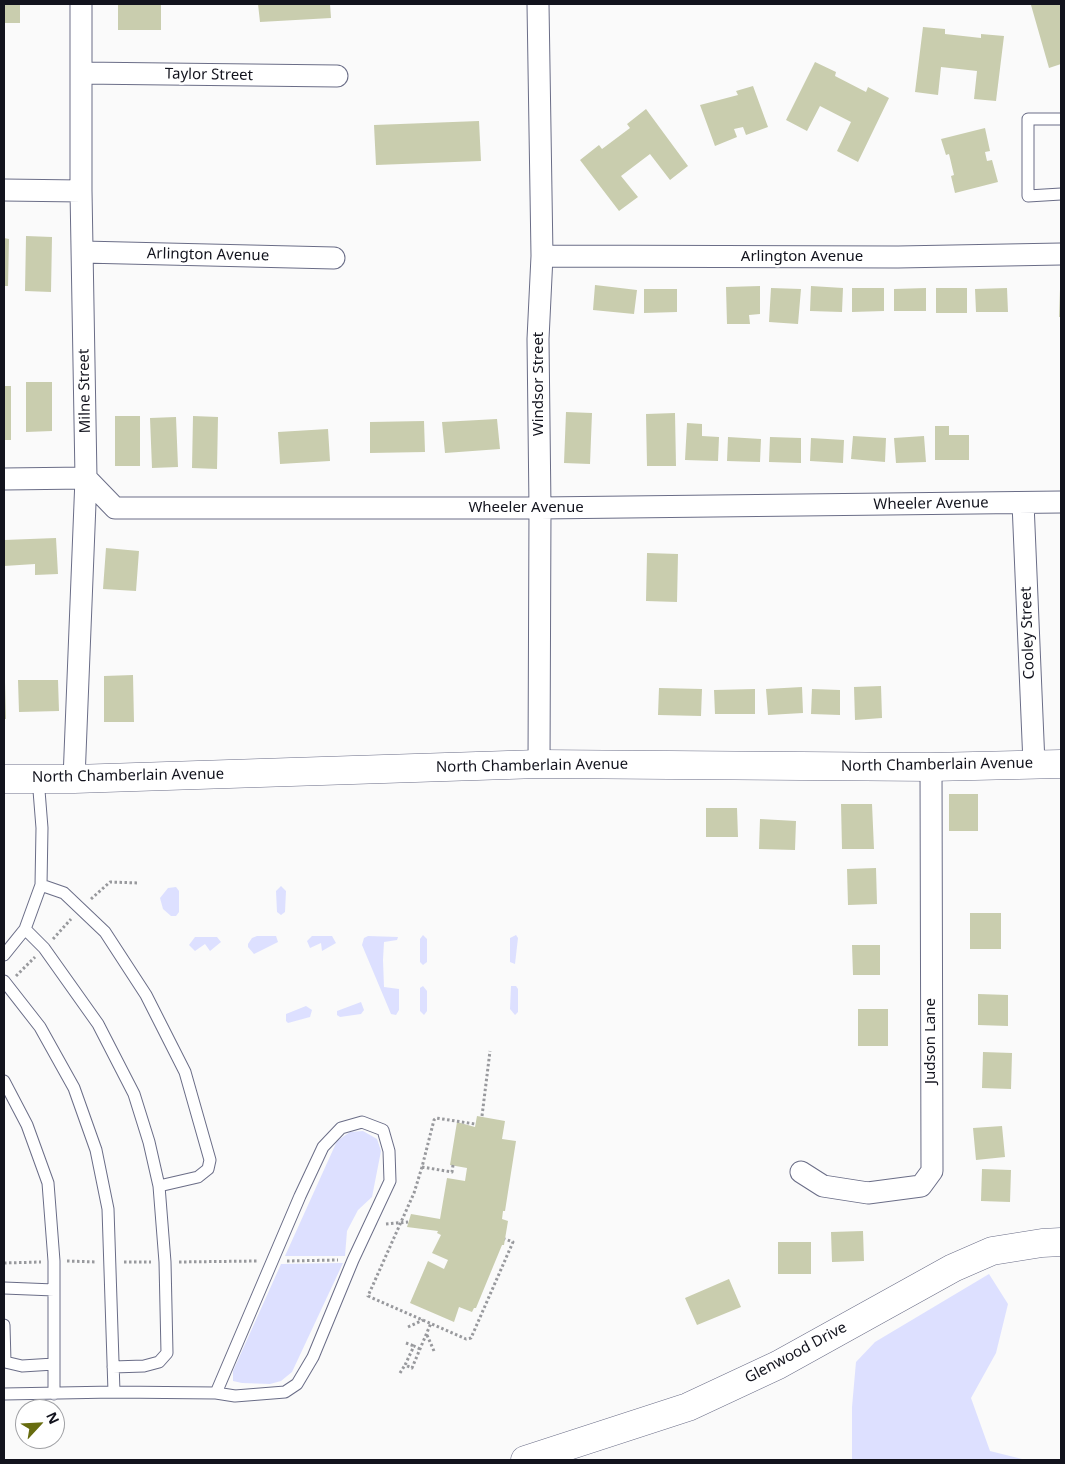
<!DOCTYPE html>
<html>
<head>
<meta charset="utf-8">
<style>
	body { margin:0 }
	#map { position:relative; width:1065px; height:1464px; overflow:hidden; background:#fafafa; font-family:"Noto Sans",sans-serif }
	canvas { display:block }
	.frame { position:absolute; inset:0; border:5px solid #12131d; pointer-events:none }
	.north { position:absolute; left:15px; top:1399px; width:50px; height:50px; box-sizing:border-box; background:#fff; border:1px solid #a0a1a5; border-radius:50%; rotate:65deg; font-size:14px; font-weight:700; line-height:20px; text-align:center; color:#12131d }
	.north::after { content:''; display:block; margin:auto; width:18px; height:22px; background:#676c0f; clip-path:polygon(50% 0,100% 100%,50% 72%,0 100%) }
</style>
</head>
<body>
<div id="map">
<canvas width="1065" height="1464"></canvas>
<div class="frame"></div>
<div class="north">N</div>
</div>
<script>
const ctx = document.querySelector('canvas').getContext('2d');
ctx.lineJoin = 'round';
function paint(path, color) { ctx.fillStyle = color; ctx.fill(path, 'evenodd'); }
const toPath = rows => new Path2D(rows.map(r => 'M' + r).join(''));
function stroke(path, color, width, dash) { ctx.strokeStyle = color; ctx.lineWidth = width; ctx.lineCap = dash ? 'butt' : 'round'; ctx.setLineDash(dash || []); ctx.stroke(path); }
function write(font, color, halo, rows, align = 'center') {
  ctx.font = font + ' "Noto Sans",sans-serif'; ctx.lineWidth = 5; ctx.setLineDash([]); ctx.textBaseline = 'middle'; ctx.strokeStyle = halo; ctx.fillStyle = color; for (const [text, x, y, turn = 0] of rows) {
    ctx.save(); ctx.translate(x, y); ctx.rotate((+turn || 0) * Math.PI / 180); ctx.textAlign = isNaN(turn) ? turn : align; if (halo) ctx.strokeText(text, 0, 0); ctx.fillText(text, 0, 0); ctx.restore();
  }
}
const green = toPath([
	[281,886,286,891,285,912,281,915,277,912,276,891],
	[176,887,179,891,179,912,176,916,171,916,163,909,160,898,168,888],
	[423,935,427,939,427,962,423,965,420,962,420,939],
	[516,935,518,938,515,964,510,962,510,938],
	[257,936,276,936,278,942,254,954,248,947,248,944,252,938],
	[312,936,332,936,336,943,322,951,321,943,310,948,307,941],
	[368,936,398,937,397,940,384,942,383,960,384,987,399,989,399,1010,396,1015,391,1014,362,945,364,938],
	[195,937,217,937,221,942,210,951,205,944,195,951,189,945],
	[423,986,427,991,427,1011,424,1015,420,1011,420,988],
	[511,986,516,986,518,989,518,1012,515,1015,510,1009],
	[361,1002,364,1010,361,1014,340,1017,337,1015,337,1011],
	[306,1006,312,1010,310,1017,288,1023,286,1021,286,1014],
	[363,1131,377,1139,381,1151,372,1197,358,1210,347,1231,345,1256,285,1256,337,1141,350,1132],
	[343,1263,292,1372,281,1381,270,1384,242,1383,233,1381,233,1371,281,1264],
	[989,1274,1008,1304,996,1353,971,1398,990,1451,1026,1460,852,1460,852,1407,856,1362,875,1342]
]);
const building = toPath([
	[4,4,20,4,20,23,4,23],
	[118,4,161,4,161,30,118,30],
	[258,4,330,4,331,18,260,22],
	[1034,4,1061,4,1061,64,1049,68,1031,5],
	[923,27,945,29,945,34,981,38,981,34,1004,36,996,101,974,99,977,71,941,67,938,95,915,92],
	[815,62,836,72,835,76,866,92,868,87,889,98,858,162,837,151,851,122,820,106,807,131,786,120],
	[753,86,768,127,746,135,743,127,734,129,737,137,715,146,700,105,738,95,736,91],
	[646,109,688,166,670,180,650,154,621,176,638,197,619,211,580,160,599,145,602,149,630,128,627,124],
	[479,121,481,161,376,165,374,125],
	[985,128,990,151,985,152,987,161,992,160,998,182,955,193,951,176,954,175,949,154,946,155,941,139],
	[26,236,52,237,51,292,25,291],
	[4,238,9,239,8,286,4,286],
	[595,285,637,290,634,314,593,310],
	[760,286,760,314,749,315,750,324,727,324,726,287],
	[811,286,843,288,842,312,810,311],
	[771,288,801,289,798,324,769,322],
	[852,288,884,288,884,311,852,312],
	[926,288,926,311,894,311,894,289],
	[936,288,967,288,967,313,936,313],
	[1007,288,1008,312,976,312,975,289],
	[644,289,677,289,677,312,644,313],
	[1060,289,1061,289,1061,317,1059,317],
	[26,382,52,382,52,431,26,432],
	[4,386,11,386,11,440,4,440],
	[566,412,592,413,590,464,564,463],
	[675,413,676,466,647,466,646,414],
	[115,416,140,416,140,466,115,466],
	[193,416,218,417,217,469,192,468],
	[176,417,178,467,152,468,150,418],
	[497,419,500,449,445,453,442,422],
	[424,421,425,452,370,453,370,422],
	[687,423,702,424,702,436,719,437,718,461,685,460],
	[935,426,949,426,949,435,969,435,969,460,935,460],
	[328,429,330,461,280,464,278,432],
	[853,436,886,438,885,462,851,459],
	[924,436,926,462,896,463,894,438],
	[728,437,761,439,760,462,727,461],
	[770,437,801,438,801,463,769,462],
	[811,438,844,440,843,463,810,461],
	[56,538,58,574,35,575,35,564,4,566,4,540],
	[106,548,139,551,136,591,103,589],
	[647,553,678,554,677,602,646,601],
	[133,675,134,722,104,722,104,676],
	[18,680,58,680,59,711,19,712],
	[4,682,5,682,6,719,4,719],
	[881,686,882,718,855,720,854,687],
	[802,687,803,713,768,715,766,689],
	[659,688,702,689,701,716,658,715],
	[755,689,755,714,715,714,714,690],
	[812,689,840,690,840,715,811,714],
	[949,794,978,794,978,831,949,831],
	[841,804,872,804,874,849,842,849],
	[706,808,737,808,738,837,706,837],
	[760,819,796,821,795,850,759,849],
	[876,868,877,904,848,905,847,869],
	[970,913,1001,913,1001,949,970,949],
	[852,945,880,945,880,975,853,975],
	[978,994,1008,995,1008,1026,978,1025],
	[858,1009,888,1009,888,1046,858,1046],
	[983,1052,1012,1053,1011,1089,982,1088],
	[477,1116,505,1121,502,1139,516,1141,505,1211,503,1211,502,1219,508,1221,504,1245,502,1245,476,1308,474,1308,472,1312,459,1307,454,1322,410,1303,428,1261,444,1269,448,1260,432,1253,441,1235,437,1233,438,1231,407,1227,411,1214,440,1219,447,1178,465,1181,467,1168,450,1165,457,1122,475,1127],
	[1002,1126,1005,1157,976,1160,973,1128],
	[982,1169,1011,1170,1010,1202,981,1201],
	[863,1231,864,1261,832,1262,831,1232],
	[778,1242,811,1242,811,1274,778,1274],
	[729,1279,741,1307,697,1325,685,1298]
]);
const path = toPath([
	[91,899,110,882,139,883],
	[53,939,71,919],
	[16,976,35,957],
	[482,1116,490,1051],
	[453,1165,452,1172,422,1167,434,1120,436,1118,475,1124],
	[422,1167,414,1193,368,1296,466,1339,471,1338,513,1242,505,1239],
	[386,1224,408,1222],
	[67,1261,96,1262],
	[287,1261,338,1260],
	[124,1262,151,1262],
	[179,1262,258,1261],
	[4,1263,41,1262],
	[408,1327,423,1320],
	[427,1335,434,1351],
	[406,1343,414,1346],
	[420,1349,414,1346,405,1365,412,1368,420,1349,431,1323],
	[400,1373,405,1365]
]);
const service = toPath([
	[1061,119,1028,119,1028,196,1061,194],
	[41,885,64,893,105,932,146,995,185,1072,210,1160,208,1169,198,1177,159,1186],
	[25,929,44,948,98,1024,134,1094,149,1142,159,1186,165,1262,167,1353,159,1362,144,1366,113,1367],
	[4,955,25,929,41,885,42,828,38,778],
	[4,981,40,1027,74,1088,96,1150,108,1209,114,1392],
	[4,1081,27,1125,48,1183,54,1261,54,1394],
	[4,1288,54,1290],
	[4,1325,5,1362,22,1366,54,1364],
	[4,1394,114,1392,216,1393,235,1396,285,1392,297,1384,313,1357,353,1260,390,1181,389,1151,383,1130,362,1122,341,1128,323,1147,300,1196,216,1393]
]);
const minor = toPath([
	[538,4,542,256,538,339,540,508,539,764],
	[82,73,337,76],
	[4,190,81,191],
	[83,252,334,258],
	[542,256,898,257,1061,254],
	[4,479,86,478,115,508,540,508,1061,502],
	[1023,503,1034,764],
	[74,779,86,478,81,191,81,4],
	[801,1172,823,1186,868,1193,921,1186,932,1171,931,767]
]);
const tertiary = toPath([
	[4,779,74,779,539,764,931,767,1061,764],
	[525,1460,688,1407,778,1365,953,1268,992,1251,1042,1243,1061,1242]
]);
const streetNames = [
	["Taylor Street",209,75,1],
	["Arlington Avenue",208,255,1],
	["Arlington Avenue",802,257],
	["Windsor Street",539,384,-90],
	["Milne Street",85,391,-91],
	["Wheeler Avenue",931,504,-1],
	["Wheeler Avenue",526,508],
	["Cooley Street",1028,633,-92],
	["North Chamberlain Avenue",937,765,-1],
	["North Chamberlain Avenue",532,766,-1],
	["North Chamberlain Avenue",128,776,-1],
	["Judson Lane",931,1041,-90],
	["Glenwood Drive",796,1353,-28]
];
paint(green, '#dde0ff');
paint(building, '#c9cdae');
stroke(service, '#6a6d87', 13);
stroke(minor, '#6a6d87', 23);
stroke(tertiary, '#6a6d87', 29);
stroke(path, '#98999d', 3, [2.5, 2.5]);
stroke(service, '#fff', 11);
stroke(minor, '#fff', 21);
stroke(tertiary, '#fff', 28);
write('15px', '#12131d', '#fff', streetNames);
</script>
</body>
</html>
